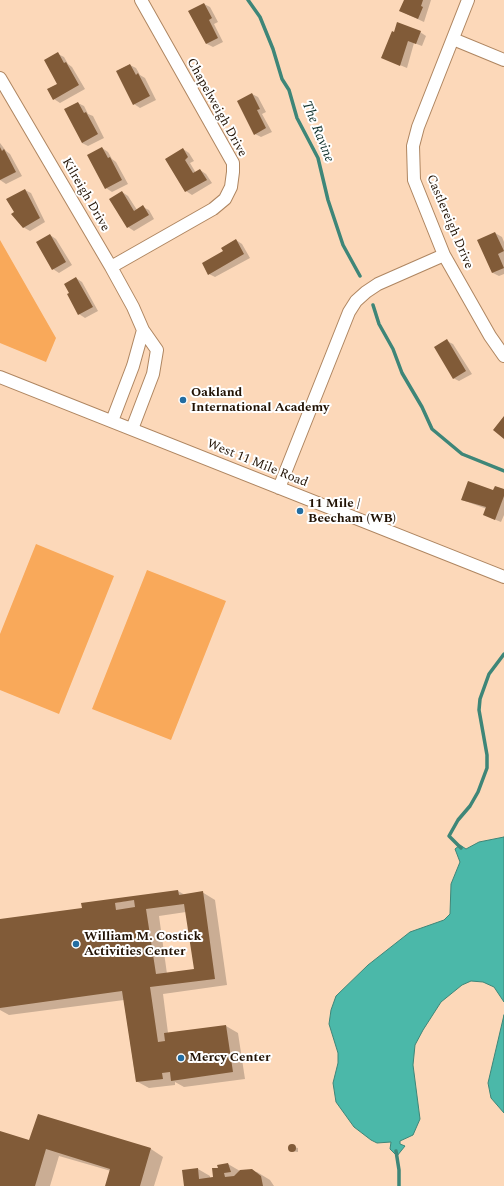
<!DOCTYPE html>
<html>
<head>
<meta charset="utf-8">
<style>
	body { margin:0 }
	canvas { display:block; background:#fcd8b9 }
</style>
</head>
<body>
<canvas width="504" height="1186"></canvas>
<script>
const ctx = document.querySelector('canvas').getContext('2d');
ctx.lineJoin = 'round';
function paint(path, color) { ctx.fillStyle = color; ctx.fill(path, 'evenodd'); }
const toPath = rows => new Path2D(rows.map(r => 'M' + r).join(''));
function stroke(path, color, width, dash) { ctx.strokeStyle = color; ctx.lineWidth = width; ctx.lineCap = dash ? 'butt' : 'round'; ctx.setLineDash(dash || []); ctx.stroke(path); }
function write(font, color, halo, rows, align = 'center') {
  ctx.font = font + ' Spectral,serif'; ctx.lineWidth = 4; ctx.setLineDash([]); ctx.textBaseline = 'middle'; ctx.strokeStyle = halo; ctx.fillStyle = color; for (const [text, x, y, turn = 0] of rows) {
    ctx.save(); ctx.translate(x, y); ctx.rotate((+turn || 0) * Math.PI / 180); ctx.textAlign = isNaN(turn) ? turn : align; if (halo) ctx.strokeText(text, 0, 0); ctx.fillText(text, 0, 0); ctx.restore();
  }
}
const green = toPath([
	[0,240,56,338,46,362,0,343],
	[36,544,114,576,59,714,0,690,0,634],
	[147,570,226,601,171,740,92,709]
]);
const water = toPath([
	[504,837,504,1002,494,987,483,982,471,981,462,985,441,1002,423,1030,415,1045,413,1065,420,1119,413,1135,400,1141,400,1144,405,1146,397,1156,390,1149,391,1142,377,1143,371,1140,354,1127,336,1102,333,1083,338,1063,338,1053,329,1024,331,1010,336,996,368,965,410,932,444,920,450,914,451,884,460,862,455,849,460,845,466,849,479,842,504,837],
	[504,1015,504,1113,491,1098,488,1083,504,1015]
]);
const shadow = toPath([
	[405,0,431,0,424,22,400,11],
	[204,4,210,7,218,22,214,24,223,42,213,47,207,44,190,11],
	[420,32,426,36,422,46,414,43,407,68,383,58],
	[58,54,64,57,68,64,72,67,85,89,60,103,54,99,58,84],
	[130,65,136,68,140,75,145,78,156,100,140,108,134,104],
	[252,94,258,97,266,112,262,114,272,132,261,137,255,134],
	[78,103,84,106,88,114,93,116,104,138,88,146,82,143],
	[0,143,6,151,10,154,22,176,6,184,0,180],
	[102,148,108,152,112,159,116,162,128,184,112,192,106,188],
	[183,149,189,153,194,161,190,163,196,173,200,170,206,174,212,183,192,195,186,191],
	[25,190,31,193,45,222,30,231,23,227,15,213],
	[122,192,128,196,137,210,143,207,149,210,154,219,134,231,128,227],
	[495,233,502,237,504,242,504,274,499,276,493,273,479,241],
	[50,235,56,239,72,265,59,273,53,269],
	[236,240,242,244,250,258,215,277,209,274,224,252],
	[76,278,82,282,98,311,85,318,79,314,70,293],
	[447,341,453,344,472,374,459,381,453,378],
	[504,490,504,515,501,522,491,518,487,509,462,500],
	[178,891,185,895,202,892,215,900,227,985,163,994,168,1033,226,1026,238,1033,245,1079,184,1087,175,1082,175,1085,149,1088,136,1081,124,1000,9,1015,0,1010,0,920,83,909],
	[186,912,195,970,167,974,159,916],
	[38,1115,151,1149,163,1157,154,1186,106,1186,111,1171,59,1156,50,1186,0,1186,0,1132,30,1142],
	[290,1146,298,1148,298,1152,291,1151],
	[228,1164,240,1171,245,1170,257,1172,270,1180,274,1186,185,1186,198,1169,210,1176,210,1178,215,1178,219,1168]
]);
const stream = toPath([
	[248,0,260,17,273,49,282,79,289,90,297,118,318,158,328,200,343,245,360,276],
	[373,305,379,324,393,349,402,373,422,407,432,429,462,454,504,471],
	[461,848,449,836,458,820,470,806,478,792,487,768,487,755,479,710,480,699,489,674,504,654],
	[396,1151,399,1170,399,1186]
]);
const building = toPath([
	[404,0,423,0,421,6,423,7,418,19,399,11],
	[204,3,212,18,209,20,218,38,206,44,188,11],
	[397,22,421,31,416,44,408,41,400,66,381,58,392,31,394,32],
	[58,52,64,63,66,62,79,85,53,100,47,89,57,84,44,60],
	[130,64,136,75,138,73,150,96,133,105,116,71],
	[252,93,260,109,257,110,266,128,254,135,237,101],
	[78,102,84,113,86,112,98,134,82,143,64,109],
	[0,147,2,151,4,149,16,172,0,180],
	[102,147,108,158,110,157,122,180,105,189,87,155],
	[183,148,188,157,185,160,193,173,200,169,207,180,185,192,165,159],
	[25,189,40,218,23,228,11,214,14,212,6,199],
	[122,191,134,211,143,205,149,215,127,228,109,199],
	[495,232,504,251,498,254,504,268,492,273,477,240],
	[50,234,66,262,52,270,36,242],
	[236,239,244,254,208,275,202,263,223,251,221,248],
	[76,277,93,307,78,315,67,294,69,293,64,284],
	[447,339,466,371,453,379,434,347],
	[504,416,504,439,493,430],
	[468,481,493,490,495,486,504,489,504,496,495,520,483,515,486,507,461,500],
	[178,890,179,895,203,891,215,979,150,987,158,1042,165,1041,164,1033,226,1025,233,1072,171,1081,170,1072,162,1073,163,1079,136,1082,122,991,0,1008,0,919,82,908,81,903],
	[134,900,135,907,116,910,115,903],
	[184,904,194,969,156,974,146,909],
	[38,1114,151,1148,140,1186,105,1186,110,1169,46,1149,35,1186,0,1186,0,1131,29,1140],
	'288 1148a4 4 0 1 1 8 0a4 4 0 1 1-8 0Z',
	[228,1163,231,1172,224,1173,225,1177,234,1176,240,1170,252,1169,261,1176,263,1186,184,1186,182,1170,198,1168,199,1179,213,1177,212,1168,218,1168,217,1165]
]);
const minor = toPath([
	[468,0,418,127,413,146,414,180,444,255,490,336,504,356],
	[453,39,504,60],
	[0,78,111,267,133,307,143,330,157,350,153,374,132,429],
	[111,267,213,209,225,199,231,187,233,172,233,163,141,0],
	[0,377,504,577],
	[112,421,133,366,143,330],
	[279,488,349,312,356,301,366,292,378,284,444,255]
]);
const markers = [
	[183,400,4,"#236da1"],
	[300,511,4,"#236da1"],
	[76,944,4,"#236da1"],
	[181,1058,4,"#236da1"]
];
const streetNames = [
	["Chapelweigh Drive",216,108,61],
	["Kilreigh Drive",85,195,60],
	["Castlereigh Drive",449,222,67],
	["West 11 Mile Road",257,464,22]
];
const poiNames = [
	["Oakland",191,393],
	["International Academy",191,408],
	["11 Mile /",308,504],
	["Beecham (WB)",308,519],
	["William M. Costick",84,937],
	["Activities Center",84,952],
	["Mercy Center",189,1058]
];
const waterNames = [
	["The Ravine",317,132,68]
];
paint(green, '#f9a95a');
paint(water, '#4bb8a9');
stroke(water, '#3e8678', 1);
paint(shadow, '#0003');
stroke(stream, '#3e8678', 3.5);
paint(building, '#815b38');
stroke(minor, '#af8661', 14);
stroke(minor, '#fff', 12);
for (const [x, y, r, color] of markers) { const dot = new Path2D(); dot.arc(x, y, r, 0, 2 * Math.PI); ctx.fillStyle = color; ctx.fill(dot); stroke(dot, '#fff', 1.5); }
write('13px', '#211204', '#fff', streetNames);
write('bold 13px', '#211204', '#fff', poiNames, 'left');
write('italic 14px', '#0e302b', '#fff', waterNames);
</script>
</body>
</html>
